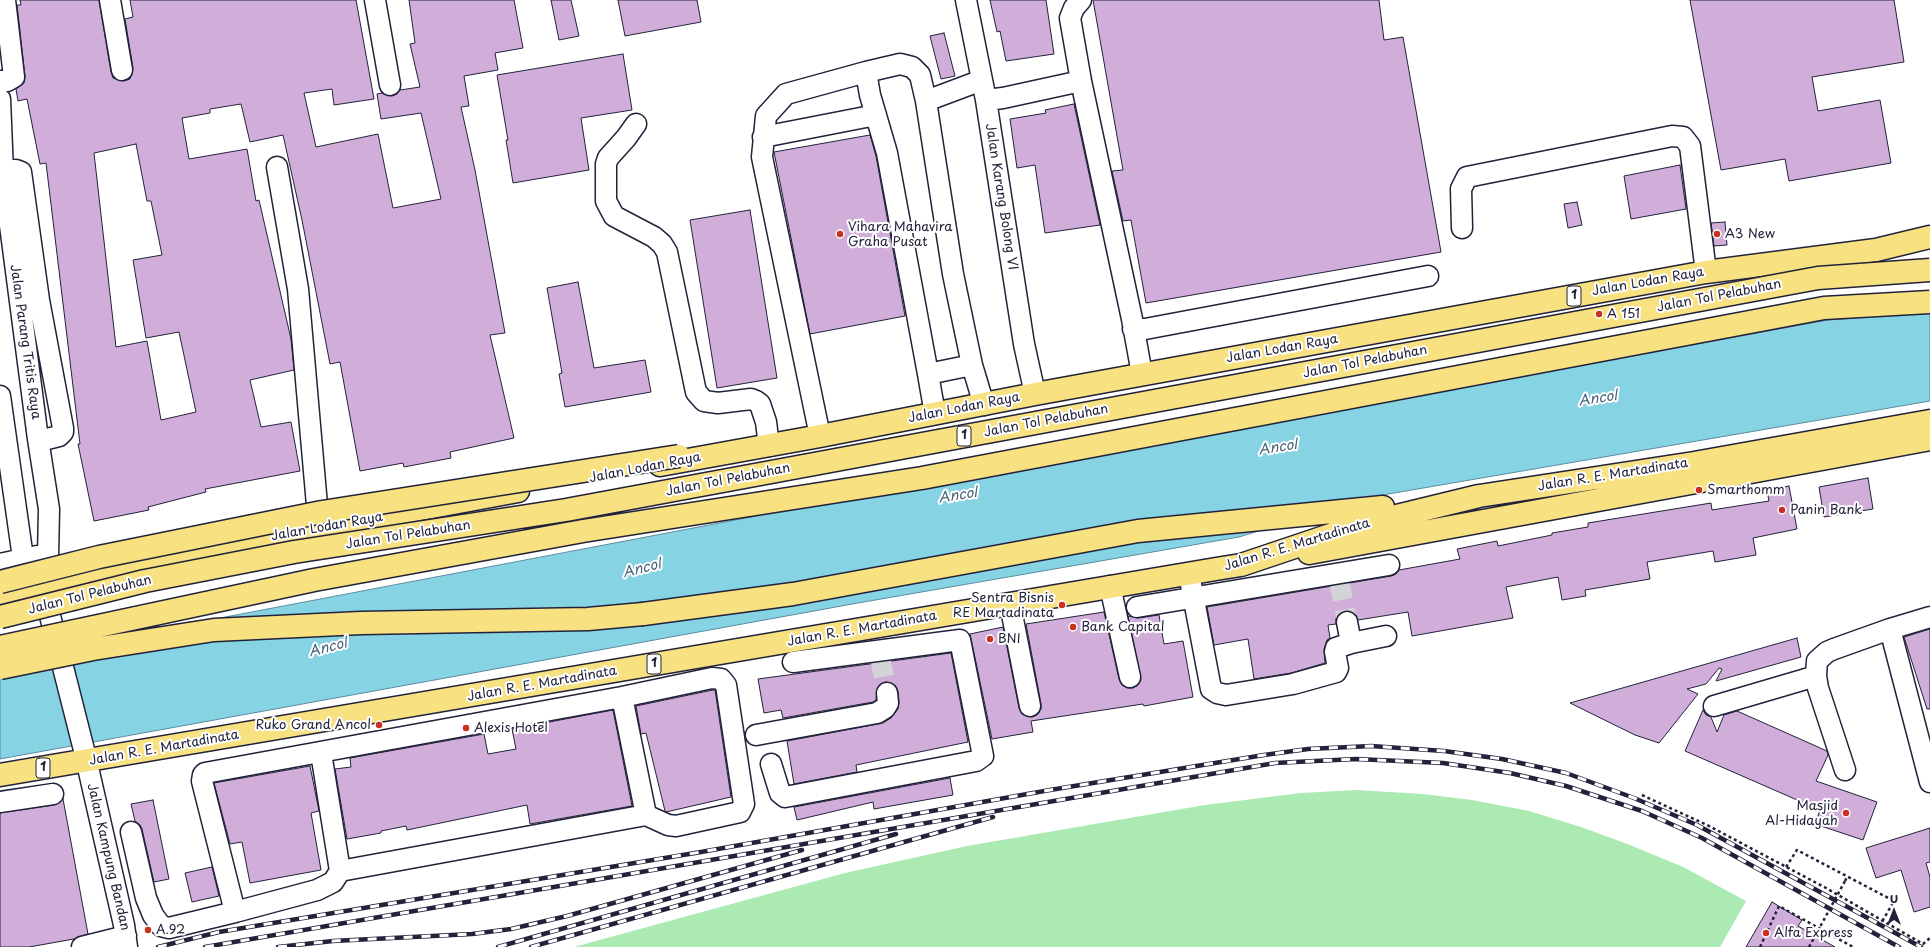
<!DOCTYPE html>
<html>
<head>
<meta charset="utf-8">
<style>
	body { margin:0 }
	#map { position:relative; width:1930px; height:947px; overflow:hidden; background:#fff; font-family:"Playpen Sans",sans-serif }
	canvas { display:block }
	.north { position:absolute; left:1874px; top:891px; width:40px; height:40px; -webkit-text-stroke:3px #fff; paint-order:stroke; rotate:0deg; font-size:11px; font-weight:700; line-height:16px; text-align:center; color:#22223b }
	.north::after { content:''; display:block; margin:auto; width:14px; height:18px; background:#22223b; clip-path:polygon(50% 0,100% 100%,50% 72%,0 100%) }
</style>
</head>
<body>
<div id="map">
<canvas width="1930" height="947"></canvas>
<div class="north">U</div>
</div>
<script>
const ctx = document.querySelector('canvas').getContext('2d');
ctx.lineJoin = 'round';
function paint(path, color) { ctx.fillStyle = color; ctx.fill(path, 'evenodd'); }
const toPath = rows => new Path2D(rows.map(r => 'M' + r).join(''));
function stroke(path, color, width, dash) { ctx.strokeStyle = color; ctx.lineWidth = width; ctx.lineCap = dash ? 'butt' : 'round'; ctx.setLineDash(dash || []); ctx.stroke(path); }
function write(font, color, halo, rows, align = 'center') {
  ctx.font = font + ' "Playpen Sans",sans-serif'; ctx.lineWidth = 4; ctx.setLineDash([]); ctx.textBaseline = 'middle'; ctx.strokeStyle = halo; ctx.fillStyle = color; for (const [text, x, y, turn = 0] of rows) {
    ctx.save(); ctx.translate(x, y); ctx.rotate((+turn || 0) * Math.PI / 180); ctx.textAlign = isNaN(turn) ? turn : align; if (halo) ctx.strokeText(text, 0, 0); ctx.fillText(text, 0, 0); ctx.restore();
  }
}
const green = toPath([
	[1356,790,1423,794,1472,800,1529,811,1581,827,1630,845,1683,867,1746,901,1720,947,574,947,845,873,967,846,1205,805,1301,793]
]);
const water = toPath([
	[1930,312,1930,401,1365,498,1239,537,858,603,0,759,0,662,73,646,851,498,1828,320,1930,312]
]);
const building = toPath([
	[20,0,99,0,111,72,113,78,124,81,130,79,133,68,125,19,133,17,130,0,356,0,374,99,334,105,332,89,304,93,316,147,378,134,393,208,441,199,421,113,381,119,377,94,382,93,392,96,397,94,400,90,420,87,410,44,415,43,409,0,514,0,523,48,495,53,498,70,464,76,469,106,461,107,475,170,505,333,490,335,514,438,450,452,451,458,404,467,403,463,360,471,340,362,330,364,302,220,283,135,250,142,241,104,210,109,210,113,182,118,189,159,247,149,256,201,259,200,291,339,294,370,250,380,261,427,291,422,300,471,205,489,206,492,148,507,149,510,94,521,78,444,80,444,46,163,40,164,27,99,18,101,16,89,24,83,25,76,17,5,21,5,20,0],
	[136,144,147,201,151,201,162,255,133,260,146,338,179,332,196,412,161,420,147,341,116,347,94,153,136,144],
	[551,0,571,0,579,36,559,40,551,0],
	[618,0,697,0,701,22,625,36,618,0],
	[990,0,1046,0,1054,54,1006,61,1000,31,997,32,990,0],
	[1093,0,1379,0,1384,40,1403,37,1441,252,1146,303,1131,220,1123,221,1112,171,1123,170,1093,0],
	[1690,0,1894,0,1904,62,1812,77,1818,111,1880,100,1891,163,1789,181,1785,159,1721,170,1690,0],
	[944,33,955,76,941,79,930,36,944,33],
	[623,54,632,110,581,118,589,170,513,183,506,140,508,140,497,75,623,54],
	[1074,104,1100,225,1045,233,1035,165,1017,168,1010,119,1046,113,1045,110,1074,104],
	[870,135,876,156,905,316,810,334,774,152,870,135],
	[1680,165,1686,209,1631,219,1624,176,1680,165],
	[1577,202,1582,225,1568,228,1564,204,1577,202],
	[750,210,777,378,717,388,690,220,750,210],
	[1725,222,1727,245,1714,246,1711,223,1725,222],
	[578,282,594,368,645,360,651,392,565,407,559,374,562,373,547,288,578,282],
	[1868,478,1873,509,1824,517,1819,487,1868,478],
	[1789,486,1797,529,1753,538,1756,555,1715,562,1713,551,1647,562,1650,579,1585,590,1586,596,1562,600,1558,577,1506,587,1513,618,1412,636,1408,612,1358,620,1356,615,1351,611,1344,611,1336,618,1336,624,1328,625,1330,638,1327,640,1324,649,1325,663,1291,673,1254,679,1248,639,1214,645,1207,607,1391,576,1396,574,1399,570,1460,559,1457,549,1497,541,1498,546,1552,535,1552,533,1588,527,1588,523,1711,503,1712,510,1769,501,1767,491,1789,486],
	[1104,612,1119,679,1122,685,1127,688,1133,688,1138,685,1141,680,1128,616,1138,618,1159,615,1164,644,1183,641,1193,697,1144,706,1143,704,1031,721,1033,732,992,739,970,634,1003,627,1019,708,1022,714,1032,717,1038,714,1041,709,1041,704,1026,624,1104,612],
	[1930,629,1930,709,1927,709,1904,637,1930,629],
	[1797,638,1801,657,1716,681,1722,669,1719,668,1706,684,1687,689,1698,694,1659,743,1635,735,1570,703,1797,638],
	[951,653,968,742,856,765,857,772,794,784,787,741,883,723,891,718,898,709,899,702,898,691,892,683,885,682,877,688,876,700,873,702,783,718,781,710,764,713,758,679,951,653],
	[713,690,715,690,731,797,666,812,665,811,646,733,641,734,636,706,713,690],
	[613,710,632,806,530,824,527,805,407,830,406,826,381,831,381,833,347,839,335,769,351,767,350,758,484,734,488,754,516,749,512,729,613,710],
	[1703,710,1706,715,1711,717,1717,732,1724,715,1737,711,1827,751,1828,755,1816,781,1877,802,1863,840,1815,824,1820,810,1685,751,1703,710],
	[310,766,319,811,311,813,321,870,250,883,242,842,230,844,214,783,310,766],
	[950,778,953,795,874,809,873,802,797,820,794,807,950,778],
	[63,799,88,934,74,939,29,947,0,947,0,813,55,805,63,799],
	[153,800,169,879,154,882,142,829,140,825,135,821,131,804,153,800],
	[1930,828,1930,862,1926,863,1930,877,1930,907,1914,912,1901,870,1876,878,1866,848,1930,828],
	[212,867,219,896,192,902,185,873,212,867],
	[1772,902,1802,920,1798,926,1835,947,1746,947,1772,902]
]);
const minorTunnel = toPath([
	[1339,580,1347,622],
	[880,657,887,693]
]);
const path = toPath([
	[1642,795,1709,826,1826,888,1923,944,1930,938],
	[1786,867,1797,850,1894,901,1883,920],
	[1845,881,1847,877],
	[1760,947,1779,906,1853,947]
]);
const minor = toPath([
	[110,0,122,70],
	[375,0,390,85],
	[966,0,986,100,1024,344,1035,394],
	[1081,0,1074,8,1070,18,1081,81,1132,319,1142,374],
	[866,72,900,64,912,67,920,75,926,101,953,274,972,365,928,374,935,414],
	[0,81,7,81,14,77,5,0],
	[0,99,3,172,38,439,49,509,47,604,84,750,124,925,127,947],
	[986,100,1003,98,1081,81],
	[926,101,982,80],
	[636,124,626,138,608,158,606,164,606,201,614,216,654,237,662,244,667,252,696,392,704,401,718,403,751,399,756,401,760,404,766,422,769,446],
	[763,137,876,115],
	[277,167,298,289,319,528],
	[3,172,16,170,21,172,39,300,63,428,63,432,59,436,47,439,38,439],
	[1462,228,1461,189,1467,177,1672,136,1683,137,1690,146,1706,272],
	[1133,329,1145,329,1428,276],
	[972,365,984,405],
	[0,396,23,558,32,588,34,590],
	[820,436,762,157,766,116,786,94,866,72,870,95,887,153,928,374],
	[0,564,37,556],
	[1189,574,1211,689,1217,693,1226,695,1293,684,1336,672,1338,668,1335,652,1336,648,1351,643,1386,636],
	[1110,586,1130,677],
	[1010,604,1030,706],
	[1137,607,1389,565],
	[1347,622,1351,643],
	[1890,629,1930,782],
	[622,697,646,815],
	[1714,706,1816,676],
	[756,735,877,713,885,708,888,703,887,693],
	[321,753,340,871],
	[771,764,780,793,785,797,976,761,983,756,960,640,793,662],
	[1845,770,1818,688,1816,676,1817,661,1827,652,1834,649,1890,629,1930,617],
	[0,802,53,794],
	[131,832,146,898,153,915,161,926,169,928,235,912,317,890,333,882,340,871,646,815,668,825,676,826,731,814,740,812,744,804,726,685,721,679,712,678,622,697,205,773,203,775,202,781,235,912],
	[82,947,126,936]
]);
const highway = toPath([
	[660,465,820,436,1035,394,1706,272,1876,250,1930,237],
	[1309,553,1930,439],
	[0,596,302,531,518,491],
	[643,614,793,594,1138,531,1383,507],
	[0,775,1222,568,1241,565,1360,525,1479,496,1694,463,1930,421]
]);
const rail = toPath([
	[158,947,219,932,701,852,1050,790,1264,755,1308,749,1371,746,1444,751,1502,759,1566,773,1634,798,1697,825,1921,947],
	[205,947,1275,763,1356,759,1443,763,1510,773,1566,786,1642,811,1702,838,1899,947],
	[278,947,333,941,472,934,511,929,567,916,802,850],
	[498,947,896,834],
	[531,947,993,817]
]);
const pathBridge = toPath([
	[1809,947,1845,881]
]);
const highwayBridge = toPath([
	[0,582,99,557,322,512,679,456],
	[0,617,145,581,294,552,566,510,1818,278,1930,270],
	[0,647,314,580,583,531,922,478,1824,308,1930,302],
	[0,668,93,649,214,630,361,623,588,619,643,614]
]);
const markers = [
	[840,234,4,"#c8321e"],
	[1717,234,4,"#c8321e"],
	[1599,314,4,"#c8321e"],
	[1699,490,4,"#c8321e"],
	[1782,510,4,"#c8321e"],
	[1062,605,4,"#c8321e"],
	[1073,627,4,"#c8321e"],
	[990,639,4,"#c8321e"],
	[379,725,4,"#c8321e"],
	[466,728,4,"#c8321e"],
	[1846,813,4,"#c8321e"],
	[148,930,4,"#c8321e"],
	[1766,933,4,"#c8321e"]
];
const shields = [
	[1574,296,14],
	[964,436,14],
	[654,664,14],
	[43,768,14]
];
const shieldNames = [
	["1",1574,296],
	["1",964,436],
	["1",654,664],
	["1",43,768]
];
const streetNames = [
	["Jalan Karang Bolong VI",1001,197,81],
	["Jalan Lodan Raya",1648,282,-10],
	["Jalan Tol Pelabuhan",1719,296,-11],
	["Jalan Parang Tritis Raya",25,342,82],
	["Jalan Lodan Raya",1282,349,-10],
	["Jalan Tol Pelabuhan",1365,362,-11],
	["Jalan Lodan Raya",964,408,-11],
	["Jalan Tol Pelabuhan",1046,421,-11],
	["Jalan Lodan Raya",645,468,-11],
	["Jalan R. E. Martadinata",1613,475,-9],
	["Jalan Tol Pelabuhan",728,480,-11],
	["Jalan Lodan Raya",327,527,-10],
	["Jalan Tol Pelabuhan",408,535,-9],
	["Jalan R. E. Martadinata",1297,545,-17],
	["Jalan Tol Pelabuhan",90,595,-14],
	["Jalan R. E. Martadinata",862,629,-10],
	["Jalan R. E. Martadinata",542,684,-10],
	["Jalan R. E. Martadinata",164,748,-10],
	["Jalan Kampung Bandan",108,857,77]
];
const poiNames = [
	["Vihara Mahavira",848,227],
	["Graha Pusat",848,242],
	["A3 New",1725,234],
	["A 151",1607,314],
	["Smarthomm",1707,490],
	["Panin Bank",1790,510],
	["Sentra Bisnis",1054,598,"right"],
	["RE Martadinata",1054,613,"right"],
	["Bank Capital",1081,627],
	["BNI",998,639],
	["Ruko Grand Ancol",371,725,"right"],
	["Alexis Hotel",474,728],
	["Masjid",1838,806,"right"],
	["Al-Hidayah",1838,821,"right"],
	["A.92",156,930],
	["Alfa Express",1774,933]
];
const waterNames = [
	["Ancol",1598,399,-9],
	["Ancol",1278,448,-9],
	["Ancol",958,496,-9],
	["Ancol",642,569,-14],
	["Ancol",328,648,-14]
];
paint(green, '#abebb3');
paint(water, '#85d3e3');
stroke(water, '#5d8ca0', 1);
paint(building, '#d1aed9');
stroke(building, '#22223b', 1);
stroke(minorTunnel, '#d3d3d8', 20, [20, 10]);
stroke(minor, '#22223b', 23);
stroke(highway, '#22223b', 25);
stroke(path, '#22223b', 2.5, [3, 3]);
stroke(minor, '#fff', 20);
stroke(highway, '#f8e181', 22);
stroke(rail, '#22223b', 4.5);
stroke(rail, '#fff', 3, [9]);
stroke(highwayBridge, '#22223b', 25, []);
stroke(pathBridge, '#22223b', 2.5, [3, 3]);
stroke(highwayBridge, '#f8e181', 22);
for (const [x, y, r, color] of markers) { const dot = new Path2D(); dot.arc(x, y, r, 0, 2 * Math.PI); ctx.fillStyle = color; ctx.fill(dot); stroke(dot, '#fff', 1.5); }
for (const [x, y, w] of shields) { const box = new Path2D(); box.roundRect(x - w / 2, y - 10, w, 20, 3); ctx.fillStyle = '#fff'; ctx.fill(box); stroke(box, '#22223b', 1); }
write('bold 12px', '#22223b', null, shieldNames);
write('13px', '#22223b', '#fff', streetNames);
write('13px', '#22223b', '#fff', poiNames, 'left');
write('italic 14px', '#456076', '#fff', waterNames);
</script>
</body>
</html>
